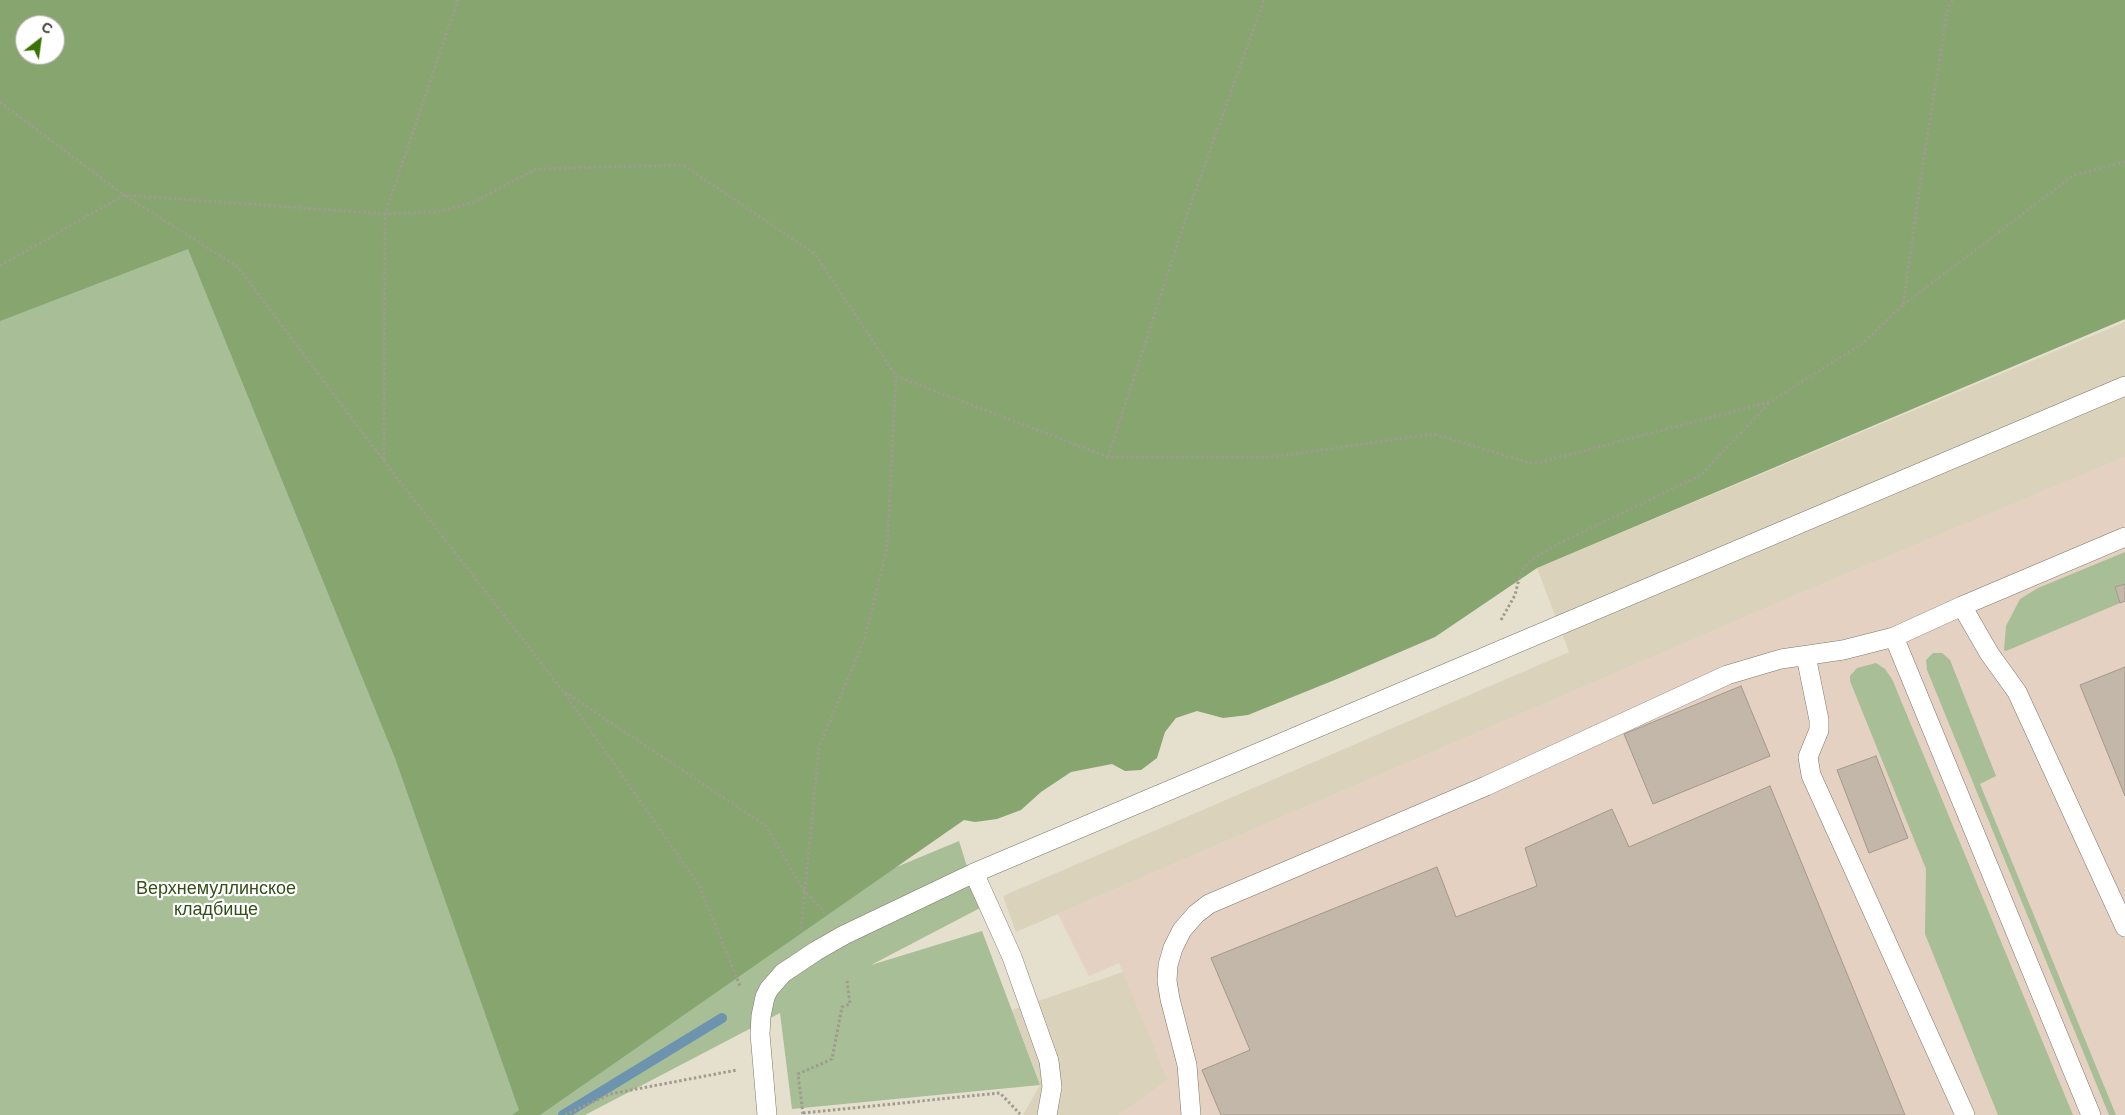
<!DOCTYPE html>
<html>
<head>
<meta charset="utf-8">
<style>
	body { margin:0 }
	#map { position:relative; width:2125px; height:1115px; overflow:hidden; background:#e5dfce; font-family:"Work Sans",sans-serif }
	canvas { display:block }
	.north { position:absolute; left:15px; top:15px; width:50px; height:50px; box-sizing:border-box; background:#fff; border:1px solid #b2b1ae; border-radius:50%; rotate:30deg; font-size:14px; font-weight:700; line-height:20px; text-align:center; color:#3e3c35 }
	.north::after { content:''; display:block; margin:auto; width:18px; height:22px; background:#397304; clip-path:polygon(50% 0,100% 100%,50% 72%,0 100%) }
</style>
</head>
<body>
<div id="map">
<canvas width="2125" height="1115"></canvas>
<div class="north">С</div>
</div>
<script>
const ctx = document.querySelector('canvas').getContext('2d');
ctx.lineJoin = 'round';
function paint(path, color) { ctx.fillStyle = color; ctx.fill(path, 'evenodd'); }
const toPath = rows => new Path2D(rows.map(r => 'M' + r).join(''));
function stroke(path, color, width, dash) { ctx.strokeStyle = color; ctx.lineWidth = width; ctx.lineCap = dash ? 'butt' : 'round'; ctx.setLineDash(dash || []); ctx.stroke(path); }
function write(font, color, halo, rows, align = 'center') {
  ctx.font = font + ' "Work Sans",sans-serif'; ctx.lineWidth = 4.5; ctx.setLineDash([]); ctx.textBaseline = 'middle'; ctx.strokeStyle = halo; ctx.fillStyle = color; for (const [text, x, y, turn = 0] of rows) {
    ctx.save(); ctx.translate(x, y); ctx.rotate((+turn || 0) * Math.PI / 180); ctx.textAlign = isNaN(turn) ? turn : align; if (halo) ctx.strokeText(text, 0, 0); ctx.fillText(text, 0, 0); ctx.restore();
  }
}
const commercial = toPath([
	[2125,457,2125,1115,1119,1115,1168,1080,1119,963,1089,976,1058,914,1810,589]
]);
const built = toPath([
	[2125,322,2125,457,1810,589,1016,932,1003,896,1569,652,1537,568],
	[1123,972,1168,1080,1119,1115,1023,1115,1040,1085,1012,1010]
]);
const green = toPath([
	[0,0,2125,0,757,925,959,841,980,908,871,965,982,931,1040,1085,792,1109,780,1013,585,1115,520,1115,519,1111,512,1115,0,1115],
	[25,25,55,25,55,55,25,55],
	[2125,552,2125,584,2115,588,2120,603,2006,651,2004,650,2006,626,2020,599,2038,588],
	[1933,653,1942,653,1950,660,1996,776,1980,784,2116,1115,2109,1115,1927,670,1926,660],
	[1876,663,1885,669,1892,679,2073,1115,1998,1115,1925,934,1926,869,1850,681,1850,676,1857,668]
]);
const forest = toPath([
	[0,0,2125,0,2125,319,1537,568,1435,637,1337,679,1248,715,1223,718,1197,711,1176,718,1165,732,1157,758,1141,770,1125,771,1112,764,1071,772,1041,792,1021,810,997,819,975,822,964,820,540,1115,512,1115,519,1110,395,758,188,249,0,321],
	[25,25,55,25,55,55,25,55]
]);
const stream = toPath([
	[563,1115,722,1018]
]);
const building = toPath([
	[2125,584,2125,601,2120,603,2115,587,2125,584],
	[2125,667,2125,796,2080,685,2125,667],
	[1741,686,1770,756,1653,804,1624,734,1741,686],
	[1876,756,1908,838,1869,853,1837,770,1876,756],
	[1770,786,1905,1115,1221,1115,1202,1070,1250,1050,1211,958,1437,867,1456,917,1537,886,1525,848,1612,809,1629,847,1770,786]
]);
const path = toPath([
	[0,102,124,195,385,214,437,212,474,202,536,169,683,165,815,254,896,376,1108,457,1272,457,1434,434,1533,464,1770,402,1863,343,1903,305,1925,150,1948,7,1953,0],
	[0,266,124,195,238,267,384,461,563,691,699,885,740,986],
	[1903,305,2074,175,2125,162],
	[1108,457,1189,209,1264,0],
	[384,460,385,214,458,0],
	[1501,620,1515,595,1521,571,1531,560,1562,542,1701,475,1770,402],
	[565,692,766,826,803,889,826,914],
	[801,929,819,747,864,641,887,548,896,376],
	[803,1113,1000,1093,1020,1114],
	[803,1114,798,1074,832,1059,842,1007,850,1004,847,981],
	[565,1115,610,1094,737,1070]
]);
const service = toPath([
	[2125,537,1962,606,1989,653,2017,692,2125,927],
	[1894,637,2091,1115],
	[1806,656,1819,720,1819,730,1808,757,1811,775,1965,1115],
	[974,873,1012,957,1049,1061,1052,1087,1047,1115],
	[767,1115,760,1034,761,1016,765,997,769,989,783,973,816,951,844,935,974,873,2125,386],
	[1191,1115,1187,1065,1170,999,1167,981,1168,965,1173,948,1182,930,1196,914,1209,904,1486,786,1727,675,1781,659,1843,650,1894,637,1962,606]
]);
const parkNames = [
	["Верхнемуллинское",216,889],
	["кладбище",216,910]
];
paint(commercial, '#e4d1c2');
paint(built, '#dbd2bb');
paint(green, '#a7be96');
paint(forest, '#86a56f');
stroke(stream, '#6c94ae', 10);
paint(building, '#c3b7aa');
stroke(building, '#a4988c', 1);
stroke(service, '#7e7869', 20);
stroke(path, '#9f9b8e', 3, [2.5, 2.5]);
stroke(service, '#fff', 19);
write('18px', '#335016', '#fff', parkNames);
</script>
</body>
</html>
